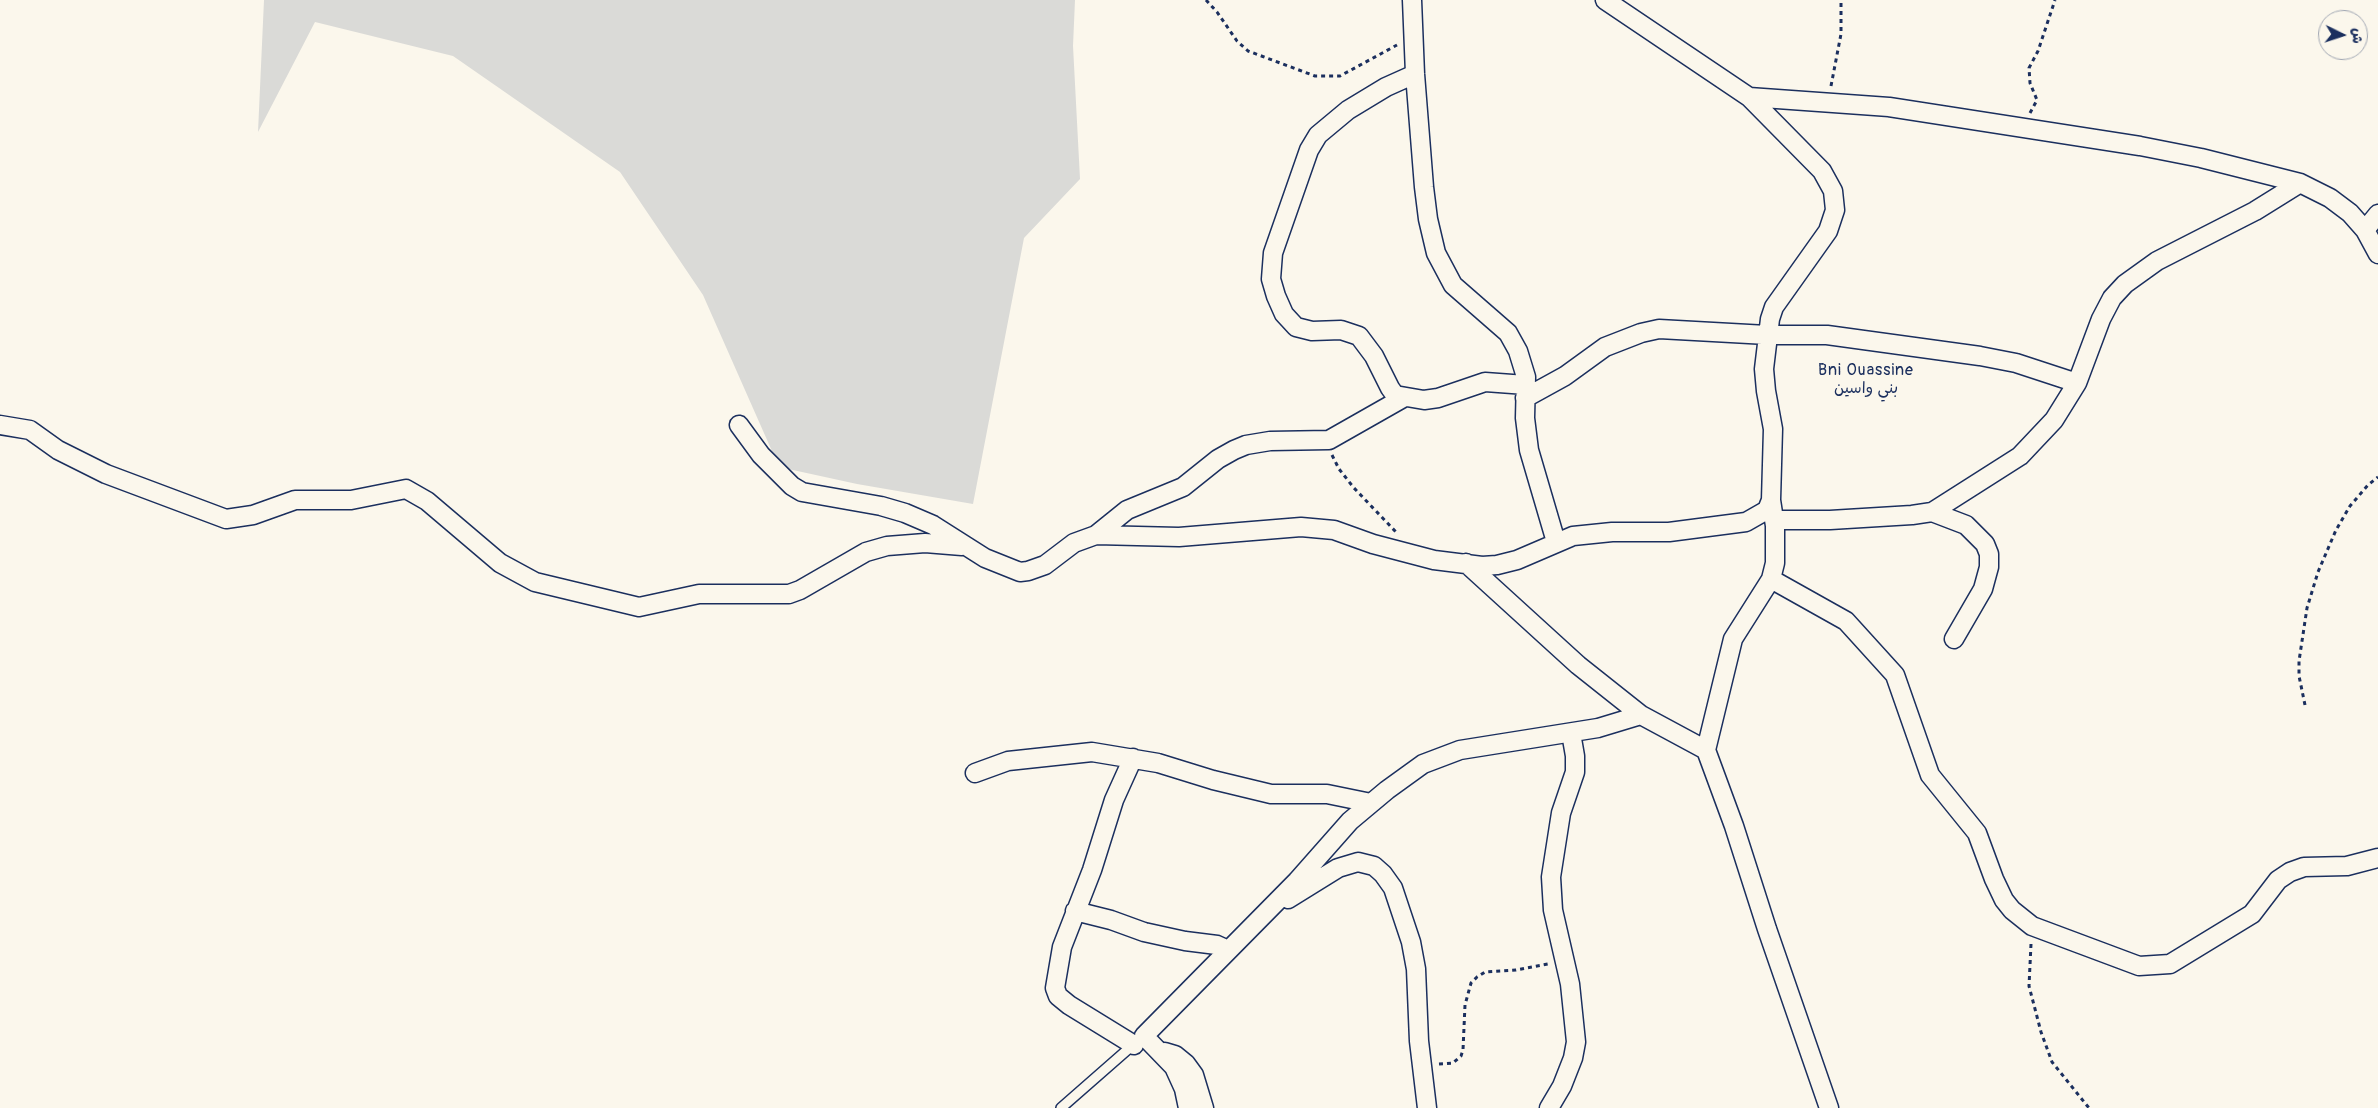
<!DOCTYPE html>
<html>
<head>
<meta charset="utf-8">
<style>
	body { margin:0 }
	#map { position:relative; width:2378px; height:1108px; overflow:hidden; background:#fbf7ec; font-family:Pangolin,"Playpen Sans Arabic",sans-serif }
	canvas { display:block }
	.north { position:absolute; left:2318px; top:10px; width:50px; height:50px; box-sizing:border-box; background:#fbf7ec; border:1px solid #a1a7b3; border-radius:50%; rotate:94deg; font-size:14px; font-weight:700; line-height:20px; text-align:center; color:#1b2f5e }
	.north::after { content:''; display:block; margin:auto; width:18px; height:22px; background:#1b2f5e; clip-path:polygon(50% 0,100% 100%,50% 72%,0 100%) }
</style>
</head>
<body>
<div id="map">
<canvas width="2378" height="1108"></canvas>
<div class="north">ش</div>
</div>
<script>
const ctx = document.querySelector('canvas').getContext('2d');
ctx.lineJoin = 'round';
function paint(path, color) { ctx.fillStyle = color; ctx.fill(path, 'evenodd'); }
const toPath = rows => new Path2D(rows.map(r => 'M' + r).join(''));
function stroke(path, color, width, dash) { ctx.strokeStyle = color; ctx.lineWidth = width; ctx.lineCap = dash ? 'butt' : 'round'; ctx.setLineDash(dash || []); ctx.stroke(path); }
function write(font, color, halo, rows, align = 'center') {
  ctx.font = font + ' Pangolin,"Playpen Sans Arabic",sans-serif'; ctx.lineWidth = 4; ctx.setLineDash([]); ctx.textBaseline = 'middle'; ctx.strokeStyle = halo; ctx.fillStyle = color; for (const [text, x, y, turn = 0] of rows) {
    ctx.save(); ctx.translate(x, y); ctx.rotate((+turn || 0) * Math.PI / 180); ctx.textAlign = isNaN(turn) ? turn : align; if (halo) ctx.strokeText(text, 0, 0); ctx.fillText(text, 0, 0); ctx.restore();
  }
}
const green = toPath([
	[264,0,1075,0,1073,46,1080,179,1024,238,973,504,857,484,779,467,703,295,620,172,453,56,315,22,258,132]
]);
const path = toPath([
	[1206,0,1217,12,1237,41,1248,51,1315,76,1340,76,1397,45],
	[1831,86,1841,34,1841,0],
	[2030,113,2037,100,2030,83,2029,68,2038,51,2055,0],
	[1332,455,1339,469,1354,488,1396,532],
	[2305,705,2299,676,2299,661,2307,608,2318,572,2336,530,2350,506,2368,485,2378,477],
	[2031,944,2029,986,2041,1032,2052,1062,2089,1108],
	[1439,1064,1453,1063,1461,1056,1463,1050,1465,1005,1471,983,1477,977,1485,972,1516,970,1548,964]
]);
const lane = toPath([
	[1061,1108,1134,1044]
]);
const street = toPath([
	[1412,0,1415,74,1424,187,1428,219,1436,253,1453,285,1508,333,1518,351,1526,377,1525,418,1529,450,1556,542],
	[1605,0,1749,97,1822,171,1833,191,1835,210,1828,231,1774,307,1770,319,1764,369,1766,391,1773,429,1771,500,1775,526,1775,563,1771,579,1733,639,1706,750],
	[1415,74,1386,87,1348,110,1318,135,1309,150,1273,253,1271,279,1276,296,1284,314,1296,327,1312,331,1341,330,1359,336,1374,356,1390,388,1395,395,1424,400,1438,398,1485,382,1526,385],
	[1749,97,1889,107,2140,146,2201,158,2300,183,2330,198,2350,213,2365,230,2378,254],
	[2365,230,2378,214],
	[1525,398,1565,376,1605,347,1641,333,1659,329,1767,335,1827,335,1980,356,2016,363,2077,383,2101,319,2112,298,2125,284,2157,261,2255,211,2300,183],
	[0,425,30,430,58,450,106,474,226,519,253,515,295,500,351,500,406,489,427,501,500,563,535,582,639,607,699,594,789,594,800,590,866,552,887,546,925,543,962,546],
	[739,425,761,455,792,486,802,492,881,506,905,513,933,525,985,558,1020,572,1028,571,1045,565,1074,543,1096,535,1179,537,1301,527,1334,530,1373,544,1434,560,1482,566,1497,565,1517,560,1573,536,1612,532,1669,532,1746,522,1767,510,1771,500],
	[1932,512,1966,525,1985,544,1989,554,1989,567,1983,589,1954,639],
	[1774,520,1830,520,1912,515,1932,512,2020,456,2054,420,2077,383],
	[1096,535,1127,510,1183,487,1218,459,1234,450,1246,445,1270,441,1329,440,1403,398],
	[1466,563,1578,665,1641,715,1706,750,1734,826,1767,929,1829,1108],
	[1771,579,1846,621,1895,675,1930,775,1977,833,1994,879,2004,900,2012,910,2032,926,2139,966,2170,964,2252,914,2278,880,2290,872,2304,867,2347,866,2378,858],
	[1133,758,1114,800,1092,870,1062,947,1055,988,1058,996,1069,1005,1134,1045],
	[975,773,1008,761,1092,752,1158,763,1213,780,1271,794,1327,794,1371,803],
	[1288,899,1338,868,1358,862,1374,866,1383,874,1393,888,1411,942,1416,969,1419,1041,1427,1108],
	[1075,911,1111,920,1144,932,1185,941,1217,945,1228,950],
	[1165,1052,1175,1055,1186,1064,1194,1075,1204,1108],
	[1188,1108,1184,1089,1174,1067,1144,1036,1297,881,1350,821,1387,790,1423,764,1460,750,1598,728,1641,715],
	[1549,1108,1562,1086,1573,1058,1576,1042,1570,984,1553,910,1551,877,1561,813,1575,772,1575,756,1571,733]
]);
const quarterNames = [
	["Bni Ouassine",1866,371],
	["بني واسين",1866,389]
];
paint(green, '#dadad7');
stroke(lane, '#1b2f5e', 12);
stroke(street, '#1b2f5e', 21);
stroke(path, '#1b2f5e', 3, [4, 4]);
stroke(lane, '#fbf7ec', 9);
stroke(street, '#fbf7ec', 18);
ctx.letterSpacing = '1px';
write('16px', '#1b2f5e', '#fbf7ec', quarterNames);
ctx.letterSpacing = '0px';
</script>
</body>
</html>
